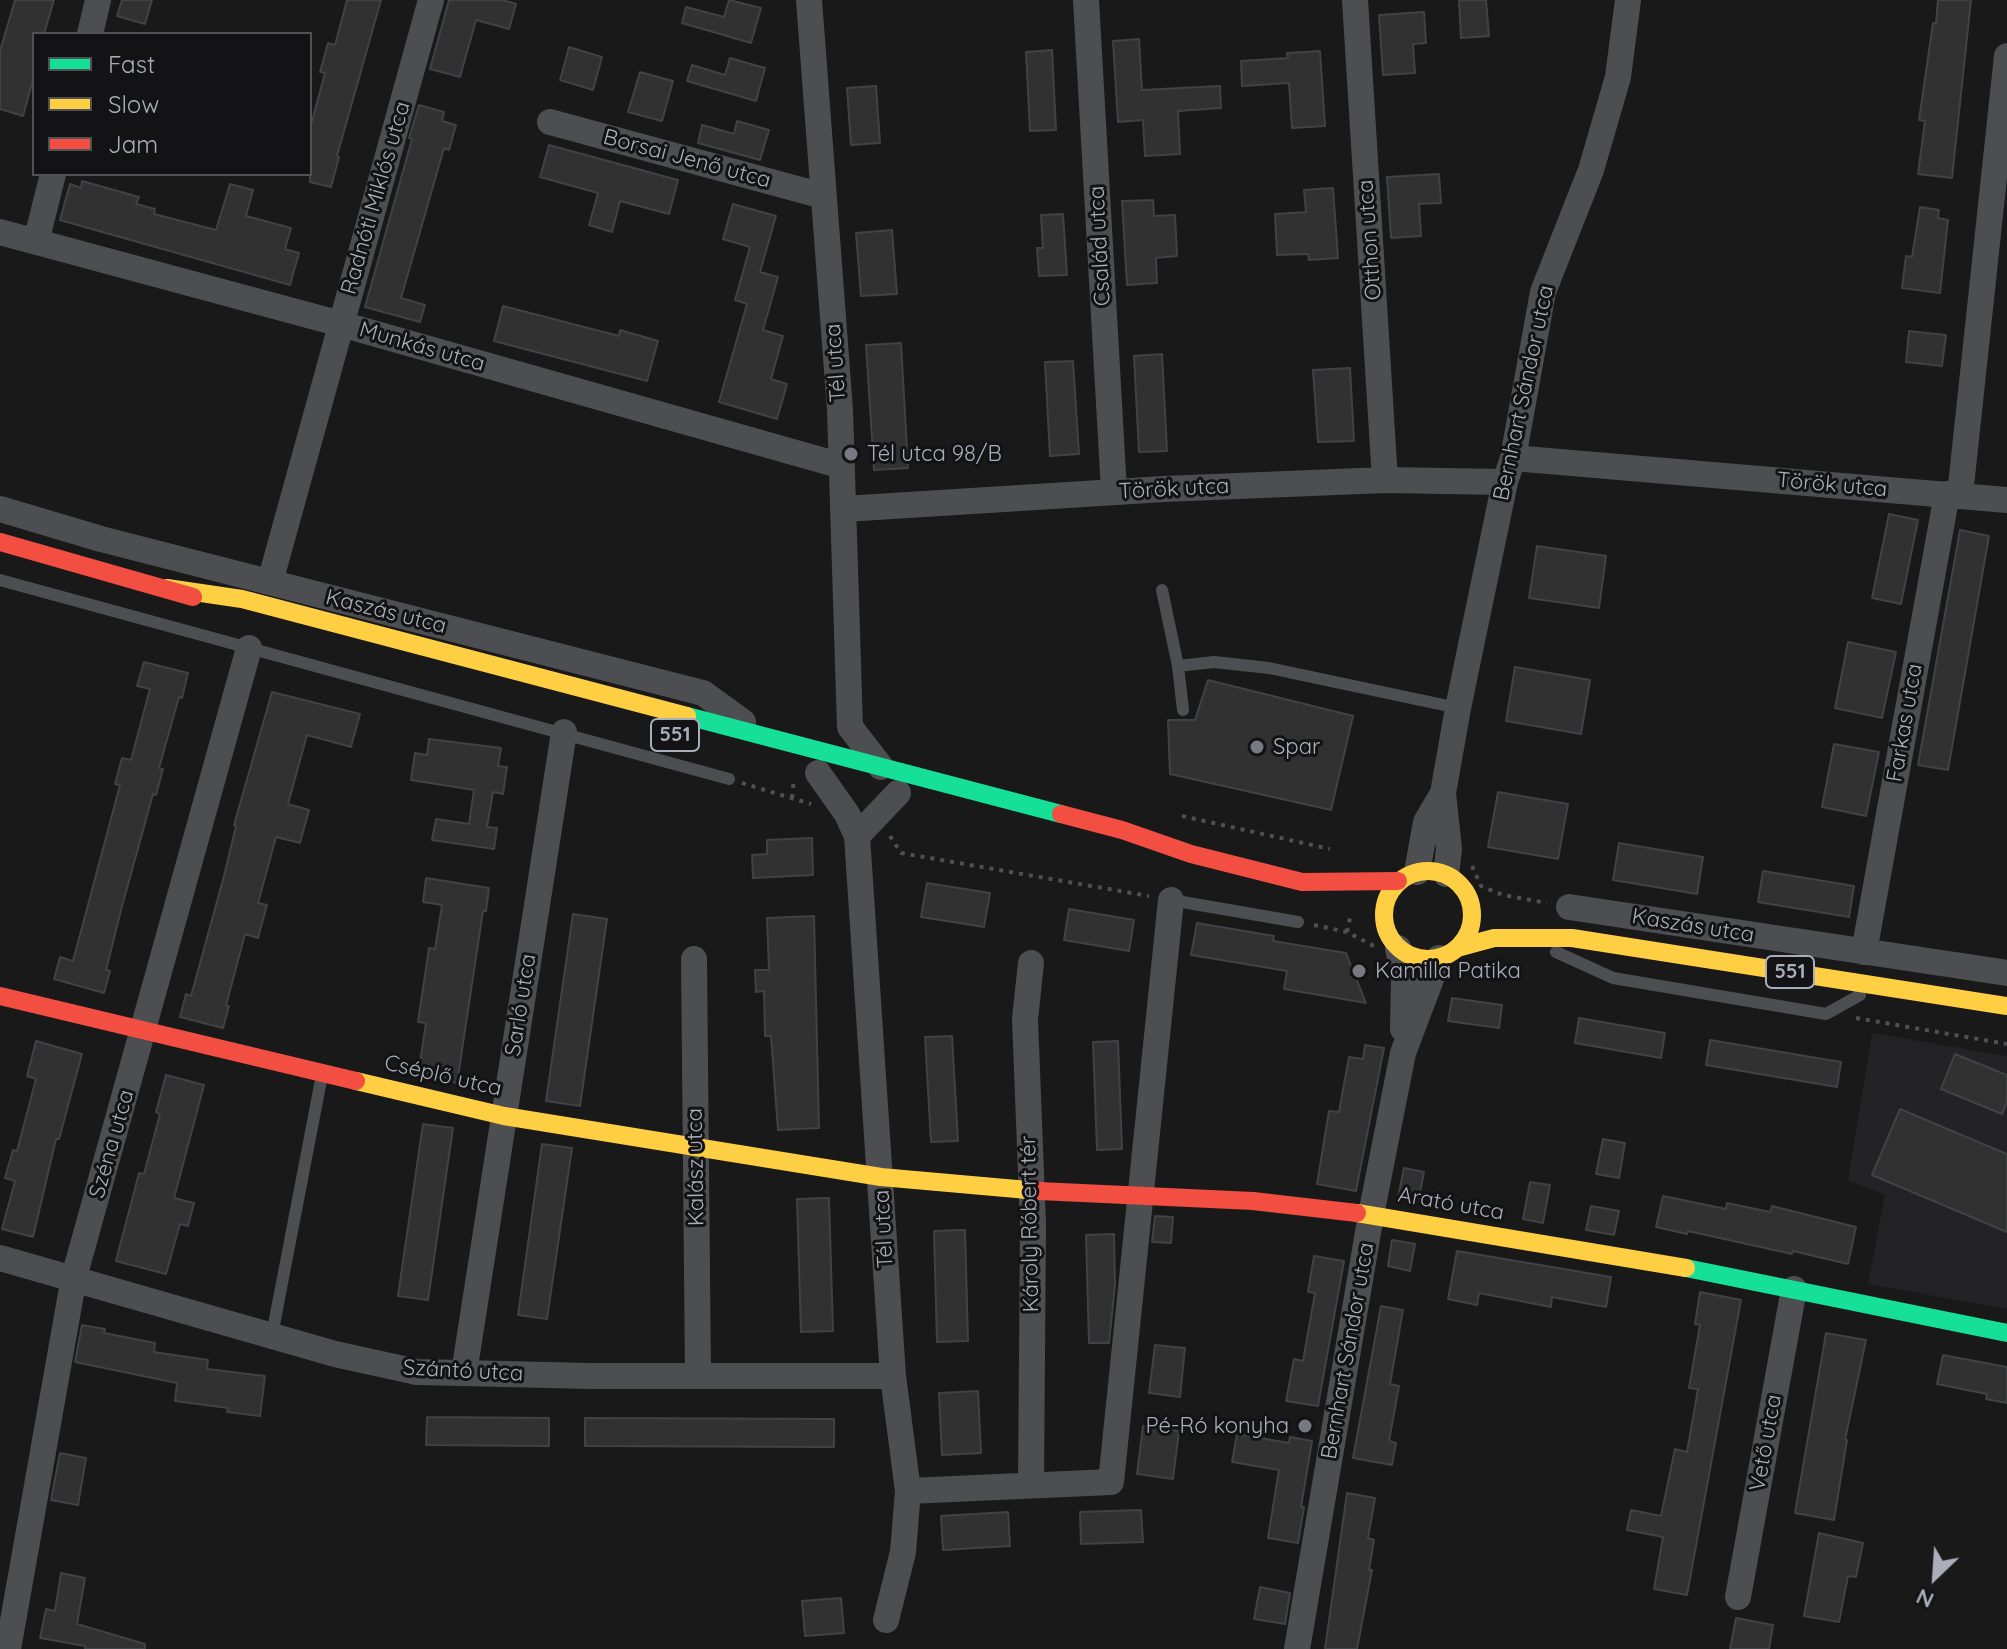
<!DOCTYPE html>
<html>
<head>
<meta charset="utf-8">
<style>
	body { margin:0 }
	#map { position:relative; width:2007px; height:1649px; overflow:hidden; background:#191919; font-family:Quicksand,sans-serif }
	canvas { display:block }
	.legend { position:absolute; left:32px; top:32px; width:280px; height:144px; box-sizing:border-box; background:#131315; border:2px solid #4f5157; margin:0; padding:10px 14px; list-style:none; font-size:24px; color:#aaaeba }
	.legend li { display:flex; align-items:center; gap:16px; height:40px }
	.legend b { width:40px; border:2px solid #4f5157 }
	.north { position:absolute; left:1895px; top:1537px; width:80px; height:80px; -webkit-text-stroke:6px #131315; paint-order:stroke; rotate:205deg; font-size:22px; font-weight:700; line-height:32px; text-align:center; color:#aaaeba }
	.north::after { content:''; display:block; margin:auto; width:28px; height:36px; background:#aaaeba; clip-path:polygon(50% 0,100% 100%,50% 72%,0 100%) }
</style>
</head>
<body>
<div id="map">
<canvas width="2007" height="1649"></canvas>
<ul class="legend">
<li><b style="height:10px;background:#16e098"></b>Fast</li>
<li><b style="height:10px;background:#ffcf43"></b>Slow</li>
<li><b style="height:10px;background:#f24e42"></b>Jam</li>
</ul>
<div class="north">N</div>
</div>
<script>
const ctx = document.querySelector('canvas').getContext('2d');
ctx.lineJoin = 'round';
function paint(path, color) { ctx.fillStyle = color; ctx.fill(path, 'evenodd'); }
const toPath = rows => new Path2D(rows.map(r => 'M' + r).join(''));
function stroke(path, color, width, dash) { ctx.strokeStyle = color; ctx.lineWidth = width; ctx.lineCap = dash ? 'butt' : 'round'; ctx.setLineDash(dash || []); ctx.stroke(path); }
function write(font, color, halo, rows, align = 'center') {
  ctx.font = font + ' Quicksand,sans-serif'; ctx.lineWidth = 6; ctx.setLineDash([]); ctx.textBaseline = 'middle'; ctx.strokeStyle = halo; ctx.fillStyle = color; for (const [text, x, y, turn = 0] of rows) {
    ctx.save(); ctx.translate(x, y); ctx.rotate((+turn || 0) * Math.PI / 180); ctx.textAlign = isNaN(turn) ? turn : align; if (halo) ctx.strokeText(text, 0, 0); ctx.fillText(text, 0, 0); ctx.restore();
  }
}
const built = toPath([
	[1872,1033,2007,1056,2007,1309,1868,1284,1885,1195,1848,1180]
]);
const building = toPath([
	[15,0,54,0,44,34,34,34,34,76,23,116,0,109,0,51,15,0],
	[122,0,152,0,145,24,117,16,122,0],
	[347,0,381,0,337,156,339,157,331,187,310,182,310,129,325,73,320,72,328,43,335,45,347,0],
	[449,0,503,0,516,4,509,29,476,20,460,77,430,69,449,0],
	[729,0,761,8,751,43,682,23,686,7,724,17,729,0],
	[1459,0,1486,0,1489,36,1461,38,1459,0],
	[1938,0,1971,0,1952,178,1918,174,1925,121,1919,120,1933,23,1936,23,1938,0],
	[1424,12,1426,43,1413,44,1415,73,1383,75,1379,15,1424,12],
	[1139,39,1142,90,1220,86,1221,108,1178,111,1180,154,1145,156,1143,120,1118,122,1113,41,1139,39],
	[569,47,602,57,593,90,560,80,569,47],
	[1052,50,1056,130,1030,131,1026,52,1052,50],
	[1320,51,1325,126,1292,128,1289,83,1242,86,1241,61,1288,58,1287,53,1320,51],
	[730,58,765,68,756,101,687,81,692,65,725,75,730,58],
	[640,72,673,81,662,121,628,112,640,72],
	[876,86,880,143,851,145,847,88,876,86],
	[419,105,444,112,442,121,456,125,449,150,444,148,401,298,425,305,420,322,365,307,412,139,409,138,419,105],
	[737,121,769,130,760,160,698,143,702,125,734,134,737,121],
	[549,145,678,180,669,214,620,201,612,232,589,225,598,193,540,177,549,145],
	[1439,174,1441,203,1419,204,1421,236,1391,238,1387,177,1439,174],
	[82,181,139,197,136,204,155,209,154,214,216,230,230,184,253,190,246,216,291,228,285,249,299,253,290,285,60,220,70,184,81,188,82,181],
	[1333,188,1338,258,1309,260,1308,254,1277,255,1275,214,1306,212,1304,190,1333,188],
	[1153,200,1154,216,1175,215,1177,256,1156,258,1157,283,1127,285,1122,201,1153,200],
	[733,204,776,216,760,272,778,277,763,330,783,336,771,379,787,384,777,419,719,402,747,304,735,300,750,247,723,239,733,204],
	[1920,207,1939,210,1938,218,1948,220,1940,293,1902,288,1906,256,1912,257,1920,207],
	[1063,214,1067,275,1039,276,1037,248,1043,248,1041,215,1063,214],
	[892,230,897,294,861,296,856,233,892,230],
	[503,306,619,336,620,330,658,341,647,381,494,341,503,306],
	[1909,331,1946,335,1942,366,1906,362,1909,331],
	[901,343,908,468,874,470,866,345,901,343],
	[1162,354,1167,451,1139,452,1134,356,1162,354],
	[1073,361,1079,454,1050,456,1045,362,1073,361],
	[1350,368,1354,441,1318,442,1313,370,1350,368],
	[1889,514,1918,520,1901,604,1872,598,1889,514],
	[1960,530,1989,536,1948,770,1918,765,1960,530],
	[1537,546,1606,556,1599,608,1529,598,1537,546],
	[1848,642,1896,652,1882,718,1835,708,1848,642],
	[144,662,188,673,182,698,179,697,159,768,163,769,156,795,153,794,121,910,106,970,110,971,104,993,54,979,60,957,73,961,120,785,115,784,122,758,131,760,150,689,137,686,144,662],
	[1515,667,1590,680,1581,734,1506,721,1515,667],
	[1208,680,1353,716,1331,810,1170,774,1168,720,1195,720,1208,680],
	[272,692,360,714,351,747,307,735,288,804,309,810,300,843,276,837,258,903,267,905,258,938,245,934,226,1006,229,1006,223,1028,180,1017,186,994,191,996,224,876,236,826,234,825,272,692],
	[429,739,501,748,498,766,507,767,503,794,493,792,487,827,497,828,494,849,432,840,436,819,469,824,474,790,411,780,415,753,427,755,429,739],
	[1834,744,1879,752,1866,816,1822,807,1834,744],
	[1498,792,1568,804,1558,859,1488,847,1498,792],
	[812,838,813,875,753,878,752,855,767,854,767,840,812,838],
	[1619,843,1703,857,1697,894,1613,880,1619,843],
	[1763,871,1854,886,1849,917,1758,902,1763,871],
	[426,878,489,888,486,911,483,911,457,1083,426,1076,427,1070,419,1069,426,1023,418,1022,429,948,435,949,442,905,423,902,426,878],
	[927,883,990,893,984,927,921,917,927,883],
	[1069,909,1134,920,1129,951,1064,940,1069,909],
	[573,914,607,919,580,1106,546,1101,573,914],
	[814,916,819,1128,778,1130,771,1036,765,1036,764,991,756,992,755,970,769,970,767,918,814,916],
	[1197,923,1274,936,1273,941,1346,953,1366,1003,1284,989,1287,971,1191,955,1197,923],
	[1452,998,1502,1005,1499,1028,1448,1021,1452,998],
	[1579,1018,1665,1033,1661,1058,1575,1043,1579,1018],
	[952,1036,958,1141,931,1142,925,1037,952,1036],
	[1710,1040,1841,1062,1837,1087,1706,1065,1710,1040],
	[36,1041,82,1054,59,1139,56,1139,33,1237,2,1229,15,1181,5,1178,13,1150,17,1151,36,1079,27,1076,36,1041],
	[1118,1041,1122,1149,1097,1150,1093,1042,1118,1041],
	[1365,1045,1384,1048,1356,1191,1317,1184,1329,1111,1339,1112,1349,1057,1363,1059,1365,1045],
	[1955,1054,2007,1075,2007,1102,2002,1114,1941,1089,1955,1054],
	[166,1075,204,1085,174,1198,194,1203,188,1226,180,1224,166,1274,116,1261,139,1173,144,1174,160,1114,156,1112,166,1075],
	[1900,1109,2007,1154,2007,1232,1872,1175,1900,1109],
	[423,1124,453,1128,428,1300,398,1296,423,1124],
	[1603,1139,1625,1143,1619,1178,1596,1174,1603,1139],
	[542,1144,572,1148,547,1319,518,1315,542,1144],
	[1404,1168,1424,1172,1418,1202,1398,1198,1404,1168],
	[1530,1182,1550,1185,1543,1223,1523,1219,1530,1182],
	[1663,1196,1726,1209,1727,1203,1770,1212,1772,1206,1856,1227,1848,1264,1793,1251,1792,1254,1688,1231,1687,1234,1656,1227,1663,1196],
	[829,1198,833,1331,801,1332,797,1199,829,1198],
	[1591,1206,1619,1211,1614,1235,1586,1230,1591,1206],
	[1155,1216,1173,1217,1171,1243,1152,1242,1155,1216],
	[965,1230,968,1341,937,1342,934,1231,965,1230],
	[1114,1234,1115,1285,1109,1343,1089,1343,1086,1235,1114,1234],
	[1392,1240,1415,1244,1410,1271,1388,1266,1392,1240],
	[1457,1251,1611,1277,1606,1307,1552,1297,1551,1307,1479,1293,1477,1305,1448,1299,1457,1251],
	[1314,1256,1344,1261,1318,1406,1286,1401,1294,1359,1303,1361,1315,1293,1308,1292,1314,1256],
	[1700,1292,1741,1300,1687,1595,1654,1589,1663,1537,1627,1530,1631,1510,1661,1516,1675,1449,1687,1452,1698,1389,1689,1388,1700,1325,1695,1324,1700,1292],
	[1381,1306,1403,1310,1390,1384,1399,1386,1389,1441,1396,1443,1392,1465,1353,1458,1381,1306],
	[82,1325,105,1329,104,1333,155,1343,154,1352,208,1360,207,1369,265,1376,260,1416,227,1412,228,1408,175,1401,177,1383,75,1362,82,1325],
	[1826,1333,1866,1340,1845,1440,1847,1440,1834,1520,1795,1513,1826,1333],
	[1155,1345,1185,1348,1180,1397,1149,1393,1155,1345],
	[1943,1355,2007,1367,2007,1403,1986,1399,1987,1394,1937,1384,1943,1355],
	[978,1391,981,1453,942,1455,939,1393,978,1391],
	[427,1417,549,1418,549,1446,426,1445,427,1417],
	[585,1418,834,1419,834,1447,585,1446,585,1418],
	[1143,1426,1179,1431,1173,1479,1137,1474,1143,1426],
	[1237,1434,1289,1443,1290,1437,1312,1441,1301,1507,1304,1507,1298,1543,1268,1538,1279,1470,1232,1462,1237,1434],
	[60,1453,86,1458,78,1505,51,1500,60,1453],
	[1347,1493,1375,1498,1368,1538,1374,1540,1369,1570,1372,1570,1357,1649,1325,1649,1347,1493],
	[1141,1510,1143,1542,1081,1544,1080,1512,1141,1510],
	[1008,1512,1010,1546,943,1550,941,1516,1008,1512],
	[1819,1533,1863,1543,1856,1577,1848,1576,1839,1622,1804,1616,1819,1533],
	[61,1573,85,1578,77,1624,145,1644,145,1649,85,1649,85,1646,40,1638,46,1609,55,1611,61,1573],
	[1260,1587,1290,1593,1285,1624,1254,1619,1260,1587],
	[841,1598,844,1633,805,1636,802,1601,841,1598],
	[1736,1618,1773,1625,1769,1649,1730,1649,1736,1618]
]);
const path = toPath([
	[742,783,811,804],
	[792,798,794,778],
	[1182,816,1330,849],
	[890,836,901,853,1149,896],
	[1472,866,1481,886,1503,895,1547,903],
	[1314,925,1347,932,1372,945,1374,950],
	[1347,932,1351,913],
	[1856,1018,2007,1044]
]);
const lane = toPath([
	[0,580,729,779],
	[1162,590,1178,666,1183,710],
	[1178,666,1214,662,1269,668,1458,708],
	[1171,900,1298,922],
	[1556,952,1613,978,1826,1014,1860,995],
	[272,1335,322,1075]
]);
const street = toPath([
	[809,0,840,410,850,727,881,767],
	[1086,0,1114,491],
	[1355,0,1385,480],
	[90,34,98,0],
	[550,122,823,196],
	[0,232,341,324,842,466],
	[36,242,53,174],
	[1513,458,2007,500],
	[1960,495,2007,56],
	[0,509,101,539,703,693,743,722],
	[844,509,1164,489,1385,480,1505,482],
	[270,582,431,0],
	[818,773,847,814,857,836,893,1376,908,1491,903,1552,886,1620],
	[857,836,898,793],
	[1417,872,1426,822,1443,793],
	[1446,874,1449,849,1443,793,1458,708,1505,482,1513,458,1543,292,1591,170,1618,77,1628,0],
	[1569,907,2007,973],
	[1398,948,1404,977,1403,1029],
	[1864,952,1947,494],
	[694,959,698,1376],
	[1031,963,1025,1019,1033,1224,1031,1485],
	[0,1258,335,1354,417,1372,591,1376,893,1376],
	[464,1373,564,732],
	[908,1491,1111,1482,1171,900],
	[1738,1597,1794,1289],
	[8,1649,74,1277,249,648],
	[1297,1649,1371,1215,1403,1053,1439,958]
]);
const fast = toPath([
	[687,716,1061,814],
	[1686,1268,2007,1333]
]);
const slow = toPath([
	[167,588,242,599,687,716],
	'1384 915a44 44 0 1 1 88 0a44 44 0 1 1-88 0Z',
	[1457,948,1494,938,1572,938,2007,1006],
	[356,1081,504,1116,881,1177,1039,1191],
	[1357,1213,1686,1268]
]);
const jam = toPath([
	[0,542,193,597],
	[1061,814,1122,830,1191,854,1302,882,1398,881],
	[0,996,356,1081],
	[1039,1191,1253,1201,1357,1213]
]);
const markers = [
	[851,454,8,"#777a82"],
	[1257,747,8,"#777a82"],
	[1359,971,8,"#777a82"],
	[1305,1426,8,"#777a82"]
];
const shields = [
	[675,735,48],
	[1790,972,48]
];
const shieldNames = [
	["551",675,735],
	["551",1790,972]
];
const streetNames = [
	["Borsai Jenő utca",687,159,15],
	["Radnóti Miklós utca",376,198,-74],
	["Otthon utca",1370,240,-94],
	["Család utca",1100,246,-93],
	["Munkás utca",422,347,16],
	["Tél utca",836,363,-94],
	["Bernhart Sándor utca",1524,393,-78],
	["Török utca",1832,485,5],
	["Török utca",1174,489,-3],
	["Kaszás utca",386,612,14],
	["Farkas utca",1905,723,-80],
	["Kaszás utca",1693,926,9],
	["Sarló utca",521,1005,-81],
	["Cséplő utca",443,1076,13],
	["Széna utca",112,1144,-74],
	["Kalász utca",696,1167,-91],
	["Arató utca",1451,1204,10],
	["Károly Róbert tér",1030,1224,-91],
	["Tél utca",884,1229,-93],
	["Bernhart Sándor utca",1348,1351,-80],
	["Szántó utca",463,1371,3],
	["Vető utca",1766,1443,-80]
];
const poiNames = [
	["Tél utca 98/B",867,454],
	["Spar",1273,747],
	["Kamilla Patika",1375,971],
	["Pé-Ró konyha",1289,1426,"right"]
];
paint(built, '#232325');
paint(building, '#313131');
stroke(building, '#414245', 2);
stroke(path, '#4f5054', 4, [4, 6]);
stroke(lane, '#4d4e52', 12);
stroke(street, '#4d4e52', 26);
stroke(fast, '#16e098', 18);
stroke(slow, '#ffcf43', 18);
stroke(jam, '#f24e42', 18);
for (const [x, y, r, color] of markers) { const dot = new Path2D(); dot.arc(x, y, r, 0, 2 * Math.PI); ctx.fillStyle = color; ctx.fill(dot); stroke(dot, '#131315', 3); }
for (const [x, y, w] of shields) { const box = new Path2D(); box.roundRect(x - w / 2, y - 16, w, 32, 6); ctx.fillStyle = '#131315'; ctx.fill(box); stroke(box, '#aaaeba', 2); }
write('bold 20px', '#aaaeba', null, shieldNames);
write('22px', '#aaaeba', '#131315', streetNames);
write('22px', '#aaaeba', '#131315', poiNames, 'left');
</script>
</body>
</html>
